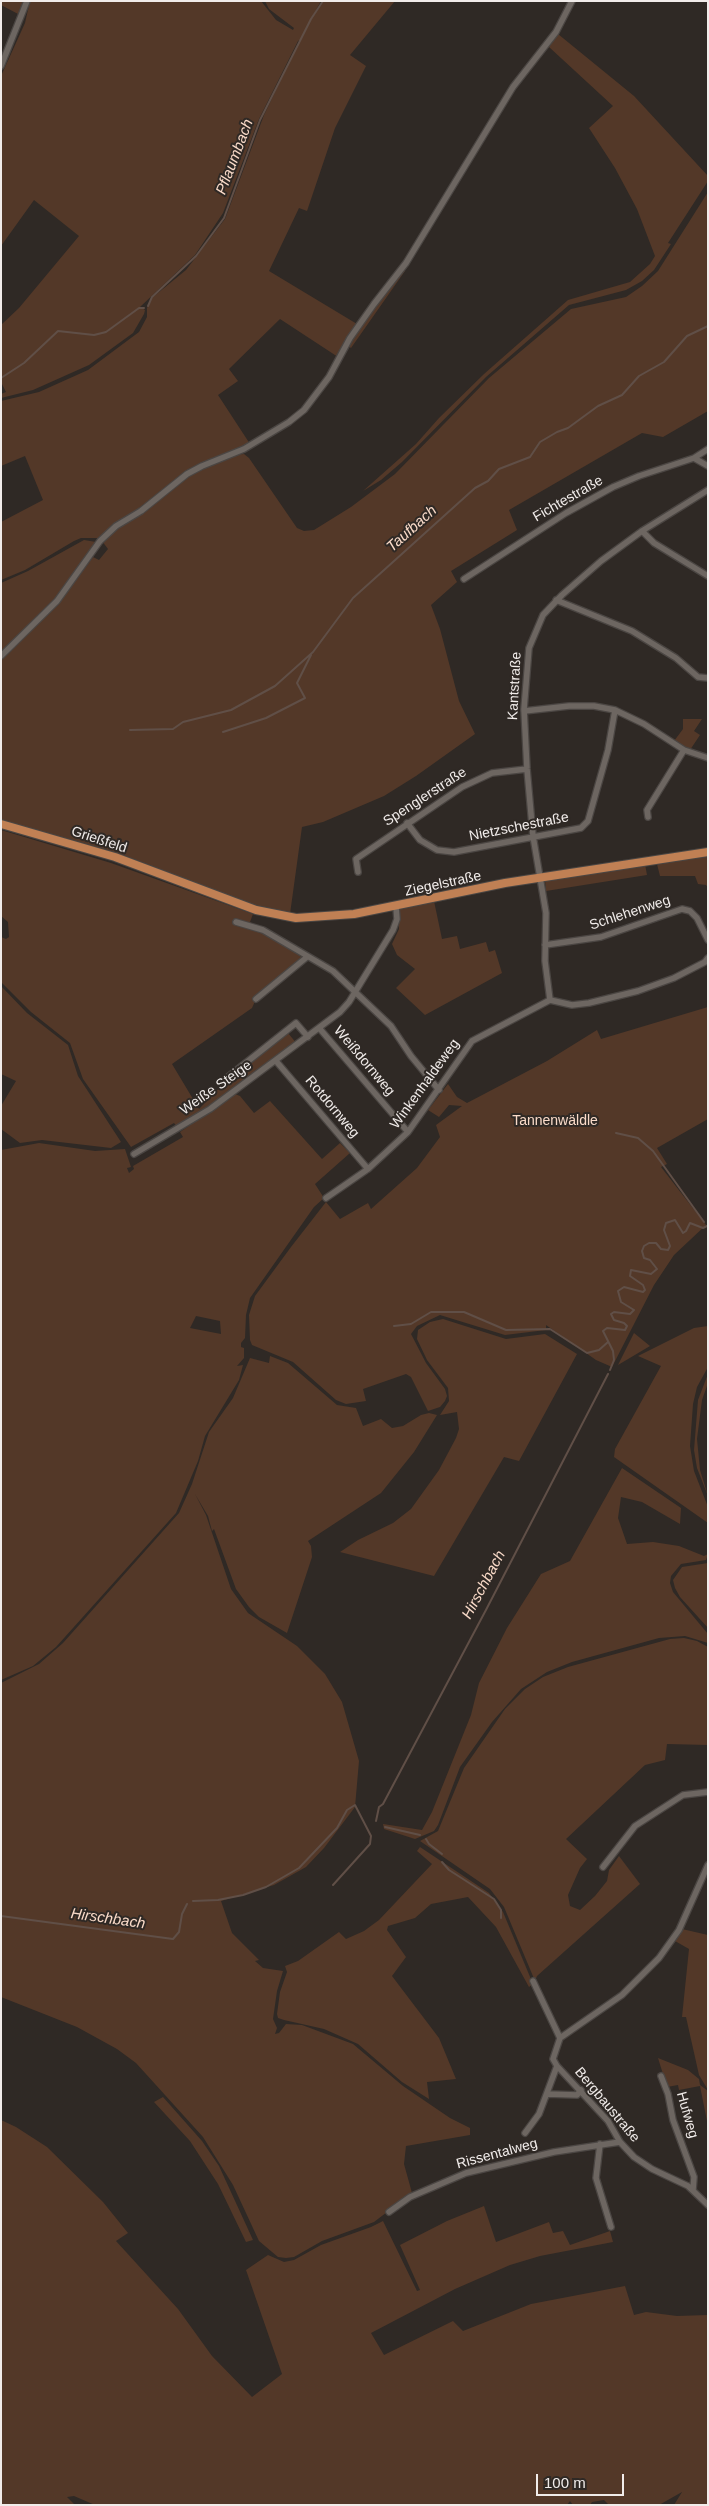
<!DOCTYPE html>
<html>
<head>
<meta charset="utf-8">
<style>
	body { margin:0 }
	#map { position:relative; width:709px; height:2506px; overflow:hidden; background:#2f2925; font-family:Arial,sans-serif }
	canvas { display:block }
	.frame { position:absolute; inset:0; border:2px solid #f1ecea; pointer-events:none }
	.scale { position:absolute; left:536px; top:2474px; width:88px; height:22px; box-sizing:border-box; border:2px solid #f1ecea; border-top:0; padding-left:6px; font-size:15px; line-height:18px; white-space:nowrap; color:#f1ecea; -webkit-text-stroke:4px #2f2925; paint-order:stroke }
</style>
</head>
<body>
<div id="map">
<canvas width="709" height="2506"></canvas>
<div class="frame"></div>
<div class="scale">100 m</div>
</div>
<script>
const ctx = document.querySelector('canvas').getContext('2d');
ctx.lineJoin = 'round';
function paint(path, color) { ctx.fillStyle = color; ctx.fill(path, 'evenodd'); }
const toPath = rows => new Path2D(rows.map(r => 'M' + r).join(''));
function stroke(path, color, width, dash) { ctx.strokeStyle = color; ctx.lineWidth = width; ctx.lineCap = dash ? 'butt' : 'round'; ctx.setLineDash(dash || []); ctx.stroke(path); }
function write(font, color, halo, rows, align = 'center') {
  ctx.font = font + ' Arial,sans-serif'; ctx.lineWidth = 4; ctx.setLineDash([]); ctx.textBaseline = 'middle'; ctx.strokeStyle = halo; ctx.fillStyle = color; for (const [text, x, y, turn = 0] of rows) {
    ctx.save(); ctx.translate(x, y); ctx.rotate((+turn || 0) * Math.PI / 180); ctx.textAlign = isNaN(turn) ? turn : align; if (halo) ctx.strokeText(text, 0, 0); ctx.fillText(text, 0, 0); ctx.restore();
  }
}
const green = toPath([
	[1,1,24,1,20,15,1,5],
	[30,1,261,1,276,20,293,30,294,28,269,9,265,1,321,1,311,19,324,1,395,1,350,55,366,66,335,128,307,211,299,208,269,271,357,324,338,357,280,319,229,369,238,381,218,395,250,444,197,466,98,538,81,538,74,541,25,570,1,580,1,522,43,500,25,456,1,466,1,401,39,392,88,370,139,332,147,317,147,308,153,297,186,270,225,219,264,115,300,40,298,41,259,119,223,213,195,255,140,307,145,310,144,314,133,333,89,365,33,390,1,398,1,394,6,392,1,382,1,325,19,308,79,236,34,200,1,246,1,76,25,23],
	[558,34,634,96,708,176,708,181,668,243,671,244,654,270,642,281,626,290,569,305,486,377,402,462,381,480,363,491,416,444,439,418,484,374,568,300,630,282,650,264,655,256,637,209,615,168,589,128,613,106,549,47],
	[708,192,708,411,663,437,642,433,509,510,517,530,451,571,457,582,431,605,440,629,459,701,475,734,416,776,384,796,323,822,302,827,290,914,248,903,118,853,1,820,1,660,60,602,93,557,99,560,108,549,102,541,108,534,198,470,233,455,244,454,249,458,297,528,304,531,314,530,351,507,395,474,489,378,571,309,626,297,642,286,658,271],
	[403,270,405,271,351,348,348,346,360,326],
	[84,540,96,542,57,598,1,653,1,583,28,571],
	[683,719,702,719,694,731,700,735,690,750,674,741,683,729],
	[1,830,111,863,253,914,250,922,303,958,256,999,252,1008,172,1064,199,1109,226,1081,288,1033,297,1044,178,1128,174,1123,131,1147,83,1079,70,1043,31,1012,1,982,1,937,6,939,9,937,8,922,1,916],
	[708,856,708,888,706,885,698,884,695,876,660,876,657,864],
	[645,864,647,875,546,891,545,880],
	[434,901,442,939,457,936,460,949,486,942,489,952,495,950,502,973,425,1015,396,988,415,969,397,955,392,944,399,929,398,909],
	[1,986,27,1013,68,1045,78,1076,121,1142,111,1148,42,1140,20,1143,1,1129,1,1106,16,1081,1,1074],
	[708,1007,708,1119,657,1148,667,1164,661,1167,706,1225,674,1255,654,1285,612,1367,596,1360,546,1325,546,1330,505,1335,440,1315,417,1326,411,1334,426,1363,445,1389,447,1396,445,1401,440,1407,428,1411,411,1377,406,1374,363,1389,366,1401,346,1404,336,1400,293,1362,252,1345,250,1340,249,1315,255,1296,291,1247,326,1202,340,1219,368,1203,371,1209,417,1168,440,1137,436,1125,462,1106,449,1105,439,1117,428,1110,448,1084,457,1097,467,1103,547,1061,597,1030,601,1039],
	[235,1094,240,1096,254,1113,270,1101,322,1159,340,1143,350,1153,315,1184,324,1198,314,1207,250,1298,246,1315,245,1338,241,1343,241,1347,244,1348,244,1358,237,1366,243,1365,239,1380,205,1436,198,1461,176,1513,56,1647,33,1666,1,1680,1,1150,39,1143,95,1151,125,1149,131,1167,127,1168,129,1173,134,1169,133,1166,183,1137,180,1132],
	[196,1316,220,1321,221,1334,190,1328],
	[443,1319,506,1339,545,1334,577,1354,519,1461,504,1457,434,1576,340,1552,358,1540,393,1523,411,1509,439,1470,456,1438,459,1429,457,1412,440,1415,449,1401,448,1388,427,1360,417,1339,418,1330,430,1322],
	[708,1326,708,1367,697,1387,693,1404,690,1446,694,1471,708,1507,708,1523,614,1457,615,1449,661,1366,638,1356,694,1328],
	[634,1333,650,1346,618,1365],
	[270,1356,288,1363,337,1405,356,1408,363,1426,381,1419,392,1428,403,1426,421,1415,429,1413,437,1415,414,1452,381,1493,308,1541,311,1546,312,1557,287,1633,259,1617,249,1607,236,1589,214,1529,212,1531,208,1516,195,1494,206,1515,231,1589,248,1613,297,1646,325,1674,342,1702,359,1761,355,1807,324,1848,306,1867,274,1885,221,1901,232,1933,259,1960,255,1961,263,1968,283,1971,277,1991,273,2019,277,2028,275,2034,279,2033,286,2024,302,2025,353,2044,403,2086,450,2118,470,2128,470,2135,406,2146,404,2164,412,2193,374,2222,322,2241,294,2257,286,2258,278,2257,259,2241,233,2185,203,2137,136,2063,117,2049,77,2027,1,1997,1,1683,39,1664,63,1643,179,1513,192,1484,209,1432,233,1398,250,1358,269,1363],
	[708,1374,708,1383,702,1400,697,1439,700,1470,708,1496,697,1468,694,1450,698,1400],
	[622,1468,681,1508,680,1524,642,1502,621,1497,618,1518,627,1544,653,1542,679,1546,704,1556,708,1554,706,1560,681,1564,671,1576,670,1583,673,1592,708,1634,708,1643,685,1636,659,1638,572,1662,547,1672,521,1689,492,1722,460,1767,438,1825,434,1831,415,1839,384,1829,383,1824,422,1830,432,1812,471,1715,479,1683,507,1628,541,1574,570,1561],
	[708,1563,708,1628,680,1597,675,1588,673,1580,682,1567],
	[684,1638,697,1641,708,1647,708,1745,667,1744,665,1760,645,1765,566,1839,587,1859,580,1868,568,1895,570,1906,580,1910,595,1896,607,1881,609,1870,619,1856,640,1884,537,1976,535,1981,504,1907,490,1889,420,1841,438,1831,464,1768,505,1709,525,1689,543,1677,568,1667,670,1639],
	[420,1847,489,1893,503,1912,533,1984,529,1987,496,1927,468,1897,431,1904,415,1918,388,1926,387,1930,406,1957,392,1976,439,2038,456,2079,427,2082,429,2099,402,2082,358,2044,324,2029,284,2020,278,2018,277,2014,280,1992,287,1972,285,1966,298,1961,339,1932,346,1939,364,1931,379,1920,432,1864,417,1851],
	[682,1929,708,1935,708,2090,699,2075,686,2017,682,2017,689,1949,675,1941],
	[658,2058,688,2070,699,2079,700,2085,708,2091,708,2126,700,2086,679,2090,678,2085,667,2087],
	[163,2097,202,2141,219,2166,253,2240,246,2242,218,2184,190,2141,154,2102],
	[1,2120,16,2127,47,2147,103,2202,128,2233,116,2241,178,2309,212,2356,252,2397,282,2374,246,2270,268,2255,284,2262,294,2260,321,2245,371,2227,383,2221,417,2291,420,2290,400,2245,447,2221,484,2206,496,2242,549,2222,553,2233,563,2231,570,2245,610,2231,613,2242,540,2256,510,2265,455,2289,371,2333,384,2355,453,2321,463,2331,531,2304,625,2286,634,2315,646,2312,677,2316,708,2315,708,2505,674,2505,682,2492,659,2505,609,2505,604,2500,592,2502,590,2505,573,2505,570,2501,567,2505,95,2505,74,2496,67,2497,75,2505,1,2505]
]);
const stream = toPath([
	[148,306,152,297,196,256,224,218,260,120,311,19,323,1],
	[1,378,24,363,58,331,94,335,106,332,139,308,144,308],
	[130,730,173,729,183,722,231,710,275,686,313,652,353,598,475,488,488,481,499,469,530,457,540,442,557,432,568,428,598,406,622,395,639,376,664,362,687,336,708,326],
	[223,732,266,718,305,698,297,683,311,655],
	[616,1133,638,1138,653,1151,704,1222],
	[394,1326,411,1324,431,1312,464,1312,506,1330,550,1329,587,1353,599,1350,608,1342],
	[610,1370,614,1360,613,1351,603,1331,607,1328,625,1330,627,1326,624,1323,614,1320,611,1314,614,1312,630,1314,634,1310,621,1302,618,1291,624,1287,643,1292,645,1290,643,1285,630,1276,631,1270,651,1274,657,1269,650,1260,644,1258,642,1251,644,1246,649,1243,656,1243,661,1249,668,1250,670,1246,664,1230,666,1223,675,1220,683,1233,686,1231,690,1223,703,1228,707,1226],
	[376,1821,379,1807,383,1804,487,1608,608,1374],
	[385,1827,420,1835],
	[426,1839,429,1844,442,1854],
	[442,1862,449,1870,494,1899,501,1910,501,1918],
	[193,1901,218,1900,243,1895,266,1887,299,1868,337,1828,347,1810,355,1805,371,1836,370,1844,333,1885],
	[1,1916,173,1939,179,1932,182,1914,187,1904]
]);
const minor = toPath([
	[1,66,27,1],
	[694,458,708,449],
	[642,531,654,543,708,576],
	[464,579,566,513,613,487,639,476,694,458,708,466],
	[556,600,632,631,676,658,698,677,708,678],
	[1,656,57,601,100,541,116,526,141,511,187,474,202,466,244,449,289,422,304,410,329,377,350,338,374,304,406,263,513,87,556,32,572,1],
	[524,711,569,706,594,706,615,710,644,724,684,750,708,758],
	[648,817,647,810,684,750],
	[407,823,420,840,437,850,454,852,581,828,588,821,608,750,615,710],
	[358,872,356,859,462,787,492,773,527,769],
	[236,922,263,930,333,971,391,1026,411,1056,439,1090],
	[545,945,601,937,682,909,690,911,697,918,708,940],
	[256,999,307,957],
	[550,1000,572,1005,589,1003,638,991,674,978,705,962,708,958],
	[320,1029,408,1132],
	[276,1061,368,1169],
	[228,1077,296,1023,308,1037],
	[134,1154,210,1109,340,1012,349,1002,393,930,397,919,396,907],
	[326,1198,368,1169,408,1132,472,1041,550,1000,545,961,546,913,533,836,527,769,524,709,529,648,543,615,562,595,601,561,642,531,708,490],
	[708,1865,679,1930,659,1958,622,1995,560,2038,553,2059,557,2066,608,2121,620,2142,634,2157,652,2169,688,2186,708,2205],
	[603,1867,635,1826,683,1795,708,1792],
	[533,1981,560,2038],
	[661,2076,668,2094,673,2120,694,2177,693,2190],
	[547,2094,577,2095,581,2090],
	[525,2133,539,2114,557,2066],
	[600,2144,596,2178,611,2227],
	[389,2212,410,2197,466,2173,554,2152,620,2142]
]);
const major = toPath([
	[1,824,115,857,256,910,296,918,354,914,505,883,708,852]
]);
const streetNames = [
	["Fichtestraße",568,499,-30],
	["Kantstraße",515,686,-87],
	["Spenglerstraße",425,797,-33],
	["Nietzschestraße",519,827,-11],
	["Grießfeld",99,840,18],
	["Ziegelstraße",443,884,-12],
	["Schlehenweg",630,913,-18],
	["Weißdornweg",364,1061,50],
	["Winkenhaldeweg",425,1084,-54],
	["Weiße Steige",216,1088,-35],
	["Rotdornweg",332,1107,50],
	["Bergbaustraße",607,2105,50],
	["Hufweg",687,2115,74],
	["Rissentalweg",497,2154,-15]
];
const parkNames = [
	["Tannenwäldle",555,1121]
];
const waterNames = [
	["Pflaumbach",235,157,-69],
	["Taufbach",412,529,-42],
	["Hirschbach",484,1585,-62],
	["Hirschbach",108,1919,8]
];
paint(green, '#533828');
stroke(stream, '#604f47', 2);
stroke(minor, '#4b4643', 8);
stroke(major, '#4b4643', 10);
stroke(minor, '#6d6661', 5.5);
stroke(major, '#c08054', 8);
write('14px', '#f1ecea', '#2f2925', streetNames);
write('14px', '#fadbc9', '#2f2925', parkNames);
write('italic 15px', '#fadbc9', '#2f2925', waterNames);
</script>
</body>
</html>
